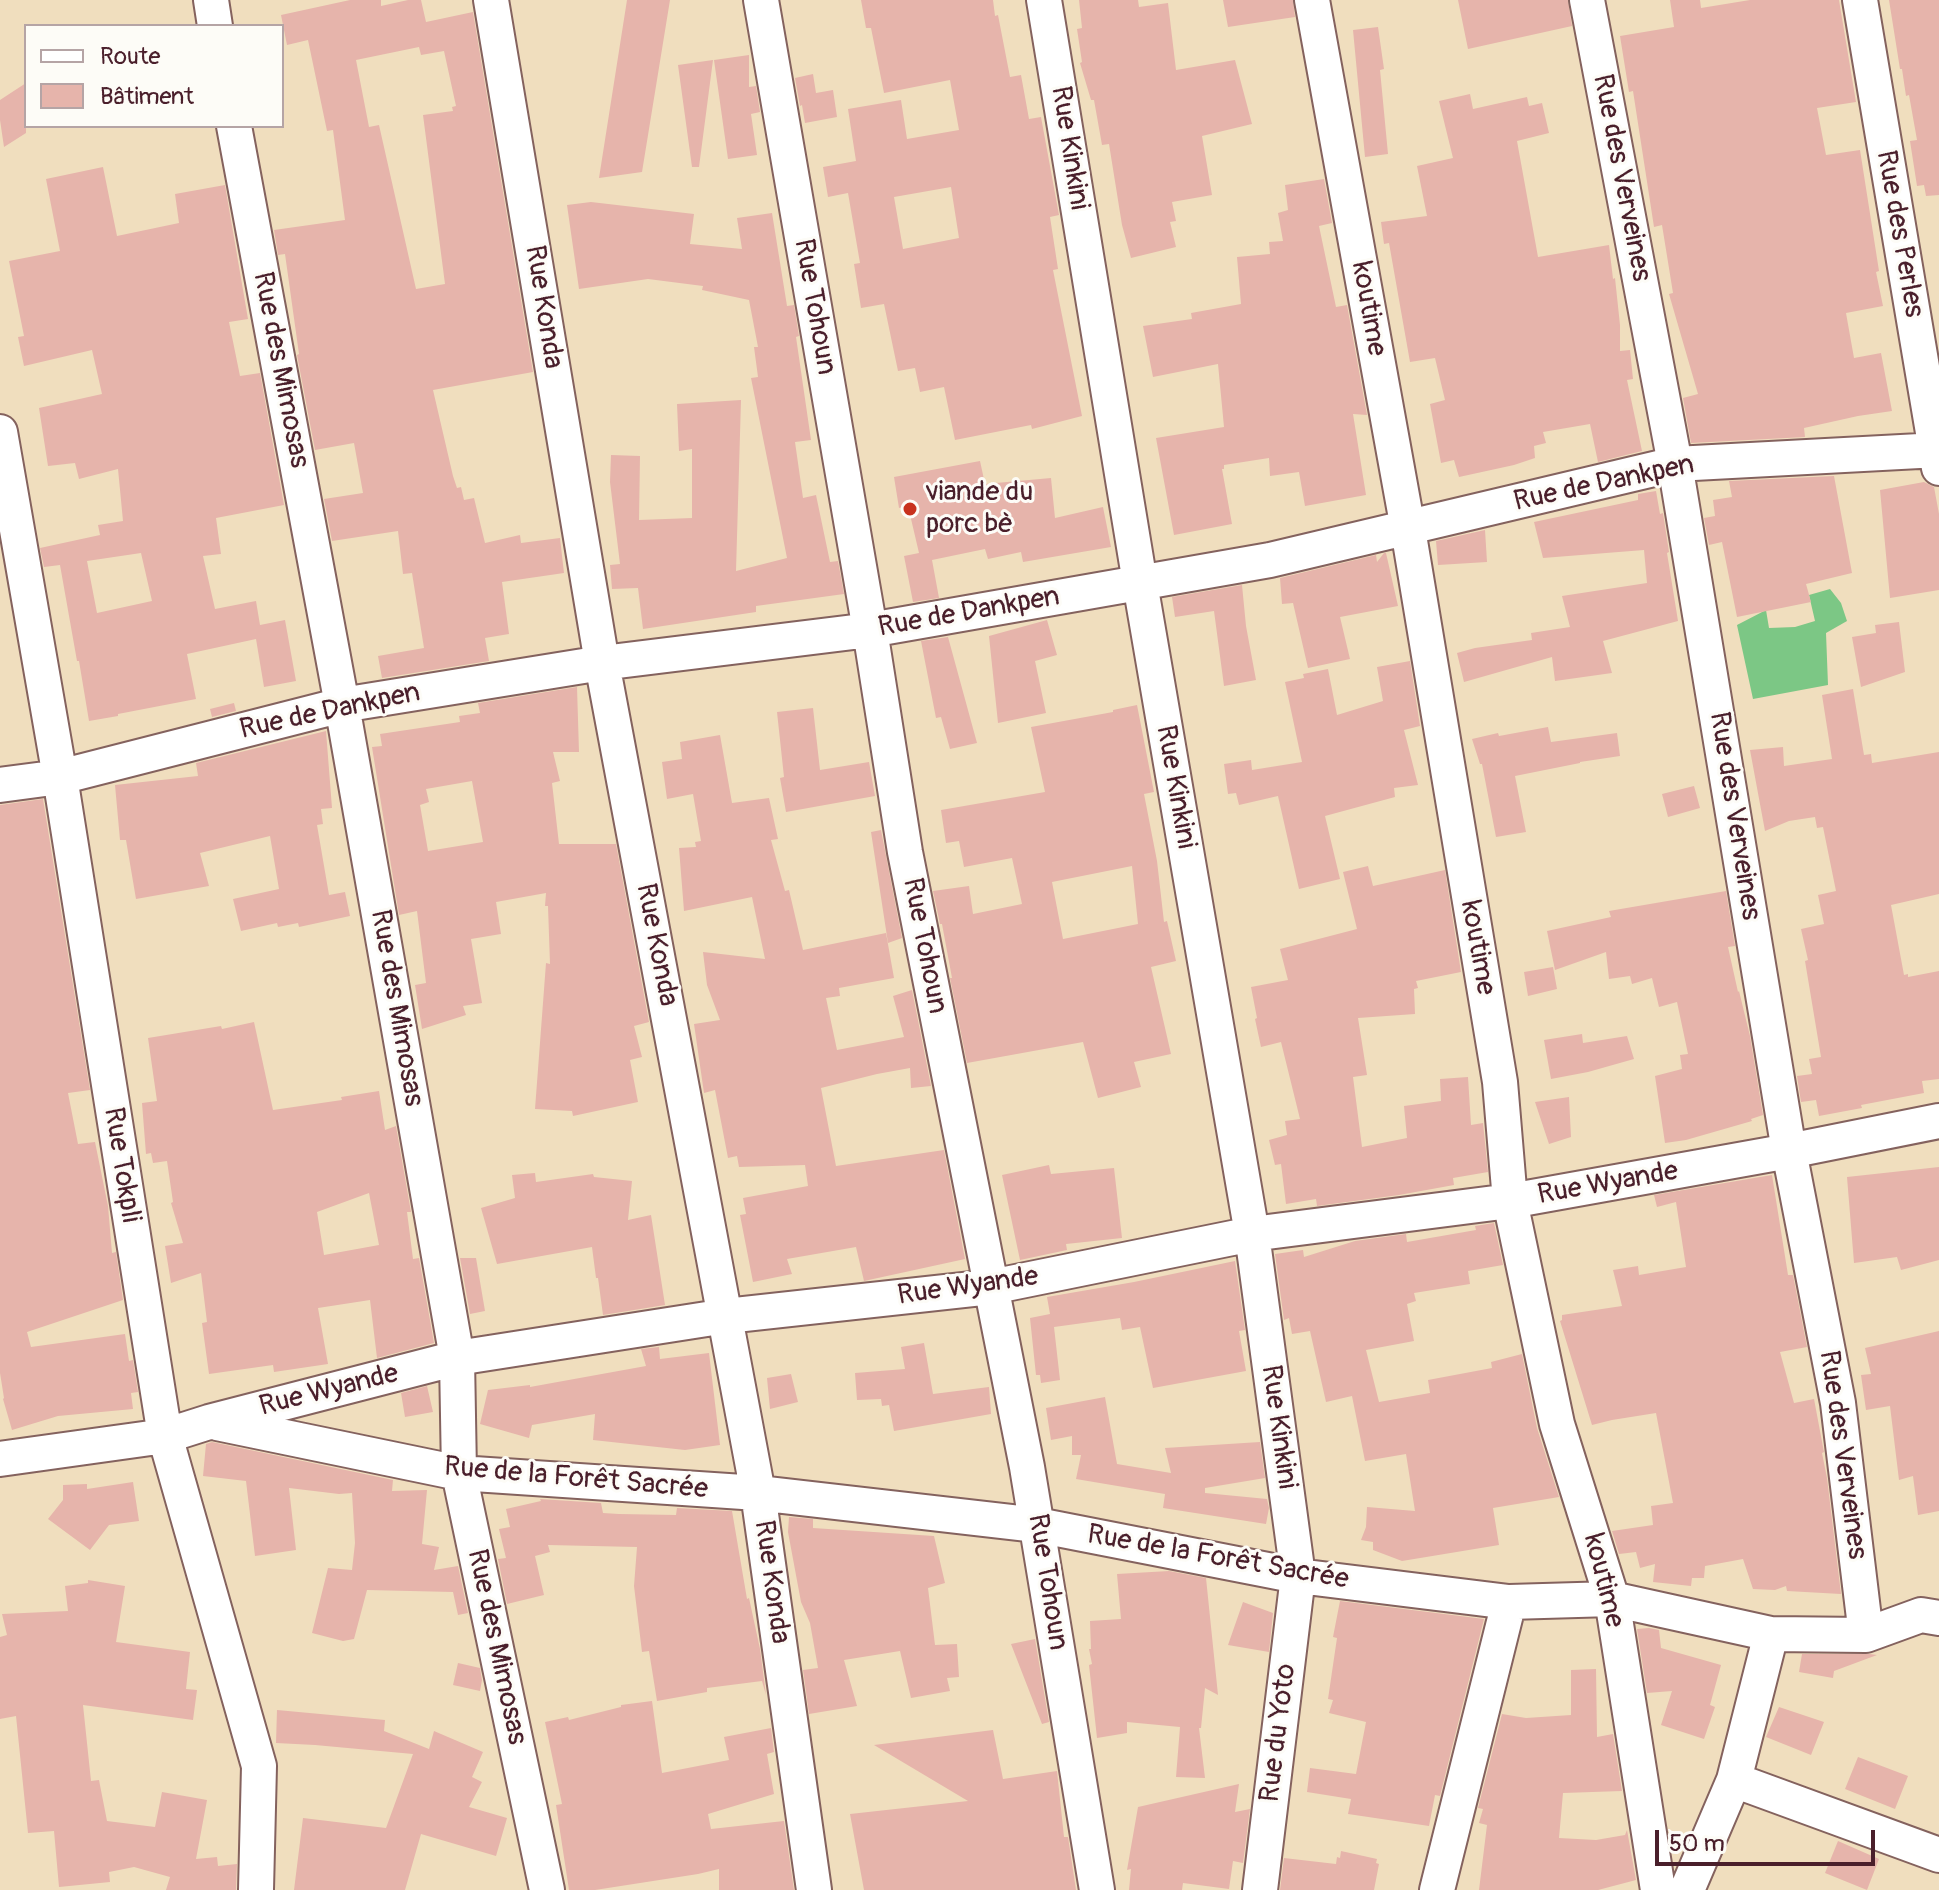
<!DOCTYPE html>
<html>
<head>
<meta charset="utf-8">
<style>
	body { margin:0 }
	#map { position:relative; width:1939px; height:1890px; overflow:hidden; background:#f0debe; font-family:Pangolin,sans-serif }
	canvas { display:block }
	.legend { position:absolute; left:24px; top:24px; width:260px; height:104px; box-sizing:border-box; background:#fdfcf7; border:2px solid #b5a4a5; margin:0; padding:10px 14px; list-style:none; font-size:24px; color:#4a1f2b }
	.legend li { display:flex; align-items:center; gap:16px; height:40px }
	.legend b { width:40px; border:2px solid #b5a4a5 }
	.scale { position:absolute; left:1655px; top:1830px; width:220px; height:36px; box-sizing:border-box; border:4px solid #4a1f2b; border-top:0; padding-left:10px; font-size:24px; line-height:28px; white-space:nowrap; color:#4a1f2b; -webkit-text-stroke:6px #fdfcf7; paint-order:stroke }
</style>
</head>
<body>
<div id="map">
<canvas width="1939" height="1890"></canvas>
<ul class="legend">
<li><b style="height:10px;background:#fff"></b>Route</li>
<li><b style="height:22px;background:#e6b4ab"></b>Bâtiment</li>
</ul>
<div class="scale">50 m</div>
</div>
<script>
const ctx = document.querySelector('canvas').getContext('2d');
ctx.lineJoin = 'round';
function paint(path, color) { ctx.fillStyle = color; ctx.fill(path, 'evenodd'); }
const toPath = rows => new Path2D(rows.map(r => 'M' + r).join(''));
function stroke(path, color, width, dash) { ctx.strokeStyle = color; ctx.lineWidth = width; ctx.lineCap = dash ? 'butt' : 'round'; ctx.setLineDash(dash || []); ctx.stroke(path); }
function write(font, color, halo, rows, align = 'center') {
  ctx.font = font + ' Pangolin,sans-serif'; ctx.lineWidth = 6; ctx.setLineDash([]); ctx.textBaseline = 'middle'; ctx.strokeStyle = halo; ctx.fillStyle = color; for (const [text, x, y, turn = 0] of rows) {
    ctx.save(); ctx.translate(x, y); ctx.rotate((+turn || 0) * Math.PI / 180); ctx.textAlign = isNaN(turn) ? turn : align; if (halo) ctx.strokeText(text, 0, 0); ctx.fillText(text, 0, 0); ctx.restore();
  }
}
const green = toPath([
	[1830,589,1841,603,1847,621,1826,633,1828,685,1753,699,1737,625,1766,610,1769,628,1795,627,1815,621,1809,595]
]);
const building = toPath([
	[350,0,381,0,381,6,408,0,421,0,426,22,473,12,533,372,433,390,453,476,457,488,461,487,464,500,474,498,485,543,520,535,521,543,560,538,564,573,502,582,509,634,485,638,489,661,382,678,378,656,424,648,412,573,403,574,398,531,332,541,324,499,363,493,354,443,315,450,297,355,299,354,285,254,278,255,274,230,345,220,333,130,327,131,308,40,287,45,281,15],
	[419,47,421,55,444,51,456,106,452,107,453,111,423,115,445,284,416,289,379,125,369,127,356,60],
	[627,0,670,0,642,172,599,178],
	[861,0,993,0,995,16,998,15,1010,77,1021,75,1029,119,1041,117,1059,215,1050,217,1058,269,1053,270,1082,416,1032,429,1031,425,955,440,944,387,920,392,915,368,898,371,884,304,861,308,854,264,860,263,848,193,828,197,823,167,856,161,848,109,901,100,907,139,959,130,950,80,884,93,871,28,866,28],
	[951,187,959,238,903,249,894,197],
	[1079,0,1138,0,1139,7,1168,3,1176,70,1235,60,1252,124,1202,136,1212,195,1172,202,1176,221,1170,222,1176,247,1131,258,1122,225,1109,144,1102,145,1094,100,1091,100,1080,63,1082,62,1077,29,1082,28],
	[1223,0,1293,0,1295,17,1228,27],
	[1458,0,1568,0,1572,26,1468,49],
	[1670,0,1700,0,1701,8,1750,0,1839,0,1856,102,1817,108,1826,155,1860,150,1879,271,1876,272,1883,306,1846,313,1854,358,1881,353,1892,411,1858,416,1804,428,1805,437,1691,443,1683,398,1698,394,1669,294,1673,293,1662,225,1654,227,1633,91,1629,92,1620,36,1674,27],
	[1889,0,1939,0,1939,195,1926,196,1924,185,1917,186,1910,141,1917,140,1909,95,1906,96,1902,69,1900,69],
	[1378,27,1384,69,1380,70,1388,154,1365,157,1353,30],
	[749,55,749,87,756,86,760,112,751,114,757,155,728,159,714,60],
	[713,60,699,167,692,167,678,65],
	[813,74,816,93,833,90,837,117,805,123,802,105,800,106,795,78],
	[26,83,26,133,4,147,0,120,0,100],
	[1470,94,1473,109,1527,97,1529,106,1542,103,1549,133,1517,141,1538,257,1609,245,1613,279,1615,278,1620,325,1620,351,1630,350,1633,379,1627,380,1642,451,1598,462,1590,424,1543,432,1546,443,1534,446,1535,458,1514,465,1459,477,1454,460,1441,463,1430,404,1445,400,1435,358,1410,362,1389,243,1384,244,1381,222,1427,216,1417,166,1453,158,1439,101],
	[103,167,117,236,179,223,175,194,225,185,248,319,229,322,240,376,260,373,284,505,216,518,221,554,203,556,215,609,256,601,260,625,285,620,296,681,264,687,256,639,187,654,196,699,118,714,118,716,89,721,79,661,77,661,60,565,44,567,40,548,100,535,98,525,123,521,118,469,79,479,75,463,48,466,39,408,102,394,92,350,24,366,18,337,24,336,9,261,60,251,46,179],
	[141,553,152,601,97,613,87,561],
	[1324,179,1332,223,1319,226,1336,307,1347,305,1367,415,1353,414,1366,495,1305,506,1299,472,1270,476,1269,458,1224,465,1224,469,1222,469,1232,524,1174,535,1156,438,1224,427,1218,364,1153,377,1143,326,1192,319,1191,313,1241,304,1237,257,1270,254,1269,242,1283,241,1278,213,1288,210,1285,185],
	[591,202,694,214,690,244,742,249,737,218,772,213,787,306,794,305,799,336,796,337,811,440,795,442,803,498,816,495,830,562,838,561,844,594,756,606,756,612,643,629,638,588,612,589,610,565,620,564,610,482,611,455,640,456,639,520,692,518,692,449,679,451,677,404,741,400,736,571,787,558,751,378,758,377,754,347,758,347,749,300,702,290,703,286,648,279,579,289,567,205],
	[980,461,985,484,1051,478,1055,518,1103,507,1111,547,1023,562,1021,552,988,559,985,549,932,560,939,598,913,602,904,556,919,553,908,506,899,508,894,477],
	[1834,476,1852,573,1806,584,1811,602,1737,617,1722,542,1709,545,1704,518,1715,516,1713,500,1732,497,1729,481],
	[1924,482,1934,487,1939,514,1939,590,1890,598,1880,490],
	[1656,491,1660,514,1663,513,1669,552,1667,553,1678,621,1603,641,1612,673,1555,681,1552,657,1464,682,1457,653,1475,648,1532,640,1531,633,1570,627,1562,596,1647,583,1644,550,1543,558,1534,522,1638,500,1638,494],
	[1485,530,1487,562,1438,565,1436,541],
	[1384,553,1386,553,1398,606,1340,617,1350,659,1308,668,1293,603,1282,604,1280,578,1376,555,1377,562],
	[1242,585,1246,626,1256,680,1224,686,1214,611,1175,617,1172,597],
	[1047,620,1057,655,1035,661,1046,713,998,723,989,636],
	[1899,622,1905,672,1861,687,1852,637,1876,633,1875,625],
	[948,637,977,743,950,749,941,717,936,718,921,641],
	[1410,661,1420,726,1404,730,1418,785,1394,788,1395,797,1325,816,1340,879,1299,889,1278,796,1239,805,1236,793,1228,794,1224,764,1251,760,1252,770,1302,762,1285,682,1304,678,1303,674,1328,669,1337,715,1383,701,1377,667],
	[577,687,579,752,553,752,560,781,552,783,559,844,616,844,649,1022,634,1026,642,1057,630,1060,638,1102,573,1116,572,1111,535,1109,546,963,550,964,548,906,545,906,546,893,496,902,501,934,471,939,482,1003,463,1006,466,1015,422,1029,415,985,426,983,417,911,399,915,372,747,382,746,380,734,460,722,459,716,480,713,478,703],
	[472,781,483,842,428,851,420,805,429,802,426,789],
	[1853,689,1864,755,1871,754,1872,763,1939,752,1939,894,1891,905,1904,975,1908,974,1908,977,1939,971,1939,1079,1922,1081,1924,1093,1861,1105,1862,1108,1819,1116,1816,1100,1801,1102,1797,1076,1812,1074,1809,1059,1821,1057,1805,961,1808,960,1801,929,1824,924,1818,895,1836,891,1823,827,1817,828,1815,817,1789,821,1765,831,1750,750,1783,747,1784,766,1832,759,1822,695],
	[234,703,236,711,212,717,210,709],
	[1137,705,1154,792,1144,794,1157,861,1164,922,1167,921,1176,961,1151,967,1171,1054,1134,1062,1141,1087,1098,1098,1083,1042,967,1063,950,978,952,978,942,924,940,924,933,891,969,886,973,914,1022,904,1012,858,964,867,959,841,946,843,941,810,1045,792,1031,727,1113,712,1113,710],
	[1132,866,1138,924,1063,939,1052,882],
	[813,708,820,770,869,762,875,796,786,812,780,778,784,777,777,712],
	[1548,727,1551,742,1617,733,1620,756,1580,762,1580,763,1515,776,1526,832,1496,837,1482,764,1480,764,1472,739,1498,733,1499,736],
	[326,731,332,808,321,809,323,824,317,825,329,895,345,892,350,916,299,927,298,923,278,927,277,923,241,931,233,899,279,889,270,836,200,853,209,886,136,899,126,840,120,840,115,785,198,776,196,763],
	[720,735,732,803,769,798,778,839,771,840,785,891,789,890,803,950,886,933,894,978,839,988,840,996,826,998,837,1050,904,1037,893,996,912,990,931,1086,911,1088,910,1068,877,1074,821,1088,836,1166,944,1150,965,1259,864,1281,856,1247,787,1259,792,1274,753,1282,740,1215,746,1214,743,1198,808,1186,805,1165,739,1167,737,1156,728,1158,715,1090,704,1093,694,1024,720,1020,707,985,703,952,765,959,752,897,684,911,679,848,696,847,695,842,701,841,693,794,667,799,662,762,682,759,680,742],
	[1694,786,1700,808,1668,817,1662,794],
	[43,799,90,1090,68,1093,78,1144,95,1142,108,1206,112,1253,116,1252,123,1300,27,1332,31,1347,125,1334,129,1361,133,1360,138,1392,131,1393,133,1409,58,1416,12,1430,3,1399,4,1398,0,1373,0,805],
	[881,830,902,938,888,943,871,832],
	[1368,866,1373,886,1445,870,1461,972,1416,981,1418,988,1414,989,1415,1014,1358,1018,1367,1075,1353,1077,1362,1147,1407,1138,1404,1106,1441,1101,1440,1079,1468,1077,1471,1125,1483,1123,1488,1172,1453,1178,1454,1185,1399,1195,1317,1206,1316,1199,1286,1204,1281,1164,1275,1165,1269,1140,1287,1135,1285,1121,1300,1119,1281,1042,1261,1047,1255,1019,1257,1018,1251,987,1288,980,1280,949,1357,929,1343,872],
	[1726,891,1735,946,1728,947,1738,992,1739,991,1750,1036,1763,1115,1751,1119,1752,1121,1686,1140,1665,1143,1655,1076,1682,1069,1680,1055,1688,1054,1677,1002,1659,1007,1652,978,1632,984,1630,976,1609,979,1606,952,1555,970,1547,931,1611,917,1609,911],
	[1553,967,1557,989,1528,996,1524,972],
	[254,1022,273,1110,342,1100,341,1097,379,1091,385,1130,396,1126,411,1212,407,1212,413,1259,419,1258,434,1343,377,1358,370,1300,318,1308,328,1364,274,1372,273,1365,209,1374,202,1323,207,1322,201,1273,171,1283,165,1246,183,1243,171,1203,173,1202,167,1161,153,1163,151,1153,146,1154,142,1103,157,1101,148,1038,221,1026,222,1029],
	[369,1193,379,1245,324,1255,317,1212],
	[1582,1034,1583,1043,1627,1036,1634,1059,1588,1072,1551,1079,1544,1040],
	[1569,1097,1571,1137,1549,1144,1535,1102],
	[1049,1165,1051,1174,1114,1168,1122,1238,1066,1244,1067,1250,1020,1260,1002,1175],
	[1939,1167,1939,1260,1901,1270,1897,1257,1854,1263,1847,1177],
	[535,1173,536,1182,593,1174,594,1177,632,1181,628,1220,651,1215,665,1305,603,1315,598,1278,596,1278,592,1247,497,1264,481,1208,515,1198,512,1175],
	[1772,1175,1788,1275,1793,1275,1807,1347,1780,1352,1794,1403,1814,1399,1823,1447,1824,1452,1822,1453,1827,1478,1841,1594,1787,1591,1786,1586,1775,1590,1753,1589,1743,1559,1705,1566,1704,1578,1692,1578,1691,1586,1653,1582,1655,1564,1640,1568,1636,1552,1619,1554,1612,1531,1653,1525,1651,1506,1673,1503,1656,1413,1612,1420,1592,1425,1560,1321,1562,1320,1562,1315,1622,1306,1613,1270,1638,1266,1639,1275,1686,1267,1676,1202,1657,1207,1654,1195],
	[1494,1223,1503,1265,1468,1271,1470,1284,1414,1293,1416,1301,1407,1304,1414,1341,1366,1350,1379,1402,1430,1393,1428,1380,1492,1368,1491,1362,1522,1354,1537,1428,1559,1497,1493,1508,1499,1545,1402,1561,1373,1550,1373,1542,1361,1540,1366,1527,1367,1507,1415,1511,1406,1454,1365,1461,1352,1396,1326,1402,1310,1331,1292,1334,1289,1318,1284,1320,1275,1254,1303,1250,1304,1257,1355,1241,1406,1234,1407,1242,1476,1230,1475,1226],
	[460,1258,476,1258,485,1311,470,1314],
	[1235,1261,1245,1330,1239,1331,1246,1371,1153,1388,1140,1327,1122,1330,1120,1318,1054,1327,1060,1380,1041,1383,1040,1375,1036,1375,1030,1318,1050,1314,1047,1297,1134,1282],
	[1939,1331,1939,1511,1918,1515,1913,1476,1899,1480,1890,1406,1866,1410,1861,1375,1871,1374,1865,1348],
	[924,1343,933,1394,989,1387,991,1414,894,1431,889,1405,882,1406,881,1399,857,1400,855,1373,905,1369,901,1347],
	[659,1347,660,1359,709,1353,720,1445,685,1450,593,1440,595,1414,532,1425,529,1438,480,1424,488,1390,530,1385,530,1387,646,1366,641,1349],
	[791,1374,798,1402,770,1409,767,1378],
	[427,1386,433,1412,405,1417,401,1393],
	[1105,1397,1117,1464,1171,1473,1165,1448,1260,1442,1265,1478,1205,1488,1205,1493,1267,1499,1269,1508,1266,1524,1163,1508,1165,1494,1076,1479,1081,1455,1072,1455,1072,1436,1051,1440,1046,1408],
	[212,1442,393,1480,392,1491,427,1490,422,1544,439,1547,434,1570,458,1566,468,1613,458,1615,453,1592,367,1590,354,1639,343,1641,312,1633,328,1568,352,1570,355,1543,352,1493,339,1494,289,1488,296,1550,255,1556,246,1481,203,1476,206,1444],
	[133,1482,139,1521,109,1525,90,1550,48,1519,63,1500,63,1485,87,1484,87,1489],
	[540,1499,601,1503,603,1513,619,1514,676,1515,677,1508,732,1511,747,1599,749,1598,760,1649,766,1695,762,1681,707,1688,707,1692,657,1701,649,1651,642,1652,634,1586,637,1547,548,1545,550,1552,535,1556,544,1595,507,1604,498,1559,506,1558,499,1529,510,1527,506,1509,541,1501],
	[789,1517,813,1519,813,1528,934,1536,945,1583,928,1588,935,1645,957,1644,959,1677,947,1678,950,1691,911,1698,900,1651,844,1660,857,1706,809,1714,803,1670,818,1668,810,1623,801,1602,788,1532],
	[1169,1571,1206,1578,1218,1695,1205,1688,1201,1728,1199,1728,1205,1778,1176,1777,1180,1727,1127,1722,1127,1733,1097,1738,1089,1665,1092,1664,1089,1649,1091,1649,1090,1621,1121,1619,1117,1574],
	[88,1580,125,1586,116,1642,190,1652,186,1689,197,1690,193,1720,83,1705,91,1781,99,1780,107,1821,155,1827,162,1792,207,1800,196,1859,217,1857,218,1866,237,1864,236,1890,166,1890,170,1877,134,1867,109,1872,110,1882,59,1887,54,1831,28,1833,16,1716,0,1719,0,1637,7,1635,2,1614,68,1611,65,1586,88,1583],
	[1340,1601,1484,1619,1440,1796,1435,1795,1429,1826,1348,1814,1351,1799,1307,1792,1310,1768,1356,1774,1366,1722,1329,1713,1333,1700,1328,1699,1337,1638,1333,1637],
	[1243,1602,1273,1613,1269,1652,1228,1645],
	[1649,1628,1659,1630,1661,1648,1721,1665,1710,1705,1715,1707,1704,1739,1661,1725,1672,1691,1647,1693,1637,1629],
	[1035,1639,1049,1722,1042,1724,1011,1644],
	[1802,1654,1870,1654,1877,1655,1834,1671,1833,1678,1799,1672],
	[458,1663,480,1668,482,1680,480,1691,453,1685],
	[1596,1669,1597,1737,1613,1734,1622,1791,1563,1793,1559,1838,1596,1840,1625,1835,1627,1830,1636,1880,1598,1890,1479,1890,1487,1825,1479,1823,1483,1809,1478,1808,1502,1714,1526,1718,1571,1715,1571,1670],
	[652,1701,662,1773,729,1760,724,1737,771,1728,774,1752,767,1754,774,1794,708,1814,711,1829,784,1821,794,1890,719,1890,719,1869,698,1874,595,1890,569,1890,556,1805,562,1804,545,1722,568,1717,569,1720,621,1707,621,1705],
	[1779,1707,1824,1722,1811,1755,1766,1737],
	[277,1710,385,1720,384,1731,429,1749,434,1731,483,1752,472,1777,482,1782,469,1807,507,1818,496,1856,421,1834,405,1890,294,1890,303,1818,386,1828,413,1754,315,1745,276,1743],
	[993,1730,1003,1779,1057,1771,1064,1837,1068,1837,1076,1890,864,1890,850,1814,968,1801,874,1745],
	[1858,1757,1908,1776,1895,1809,1845,1789],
	[1239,1784,1235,1812,1250,1809,1243,1863,1233,1861,1229,1889,1183,1883,1182,1890,1129,1890,1131,1869,1127,1870,1138,1807],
	[1838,1841,1879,1859,1867,1890,1825,1873],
	[1341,1851,1377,1859,1376,1863,1379,1864,1374,1890,1280,1890,1284,1858,1336,1864,1337,1857,1340,1858]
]);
const minor = toPath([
	[211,0,215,26],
	[491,0,602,663,758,1493,814,1890],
	[761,0,870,630,905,852,1027,1467,1097,1890],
	[1044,0,1140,583,1252,1234,1298,1576,1260,1890],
	[1312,0,1408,529,1500,1082,1510,1201,1557,1424,1612,1599,1658,1890],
	[1587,0,1675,464,1789,1151,1838,1403,1866,1635],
	[1860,0,1939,468],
	[234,126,342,705,457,1358,459,1473,547,1890],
	[0,432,60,777,165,1436,259,1766,256,1890],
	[0,785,60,777,342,705,602,663,870,630,1270,560,1675,464,1939,450],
	[217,1423,459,1473,758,1493,1037,1525,1298,1576,1509,1602,1612,1599,1771,1634,1866,1635,1921,1615,1939,1618],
	[0,1459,165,1436,209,1422,457,1358,726,1316,991,1287,1252,1234,1510,1201,1789,1151,1939,1121],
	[1734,1780,1939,1855],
	[1437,1890,1509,1602],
	[1687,1890,1734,1780,1771,1634]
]);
const markers = [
	[910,509,8,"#c8321e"]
];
const streetNames = [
	["Rue Kinkini",1069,148,81],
	["Rue des Verveines",1621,178,79],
	["Rue des Perles",1899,234,80],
	["Rue Konda",543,307,81],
	["Rue Tohoun",814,307,80],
	["koutime",1368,309,80],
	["Rue des Mimosas",280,370,79],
	["Rue de Dankpen",1604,484,-12],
	["Rue de Dankpen",969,613,-10],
	["Rue de Dankpen",330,712,-12],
	["Rue Kinkini",1175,787,80],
	["Rue des Verveines",1734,816,81],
	["Rue Konda",656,945,79],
	["Rue Tohoun",924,946,79],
	["koutime",1477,948,80],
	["Rue des Mimosas",396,1008,80],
	["Rue Tokpli",121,1165,81],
	["Rue Wyande",1608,1184,-10],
	["Rue Wyande",968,1287,-8],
	["Rue Wyande",329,1391,-14],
	["Rue Kinkini",1278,1427,82],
	["Rue des Verveines",1842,1455,82],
	["Rue de la Forêt Sacrée",576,1479,5],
	["Rue de la Forêt Sacrée",1218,1558,10],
	["koutime",1603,1581,76],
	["Rue Konda",771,1582,82],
	["Rue Tohoun",1047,1582,81],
	["Rue des Mimosas",496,1647,78],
	["Rue du Yoto",1279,1733,-83]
];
const poiNames = [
	["viande du",926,493],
	["porc bè",926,525]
];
paint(green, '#7cc785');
paint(building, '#e6b4ab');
stroke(minor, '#84625e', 38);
stroke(minor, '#fff', 34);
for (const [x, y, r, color] of markers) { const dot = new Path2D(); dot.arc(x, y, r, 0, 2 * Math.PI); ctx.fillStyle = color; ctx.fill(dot); stroke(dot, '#fdfcf7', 3); }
write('28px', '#4a1f2b', '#fdfcf7', streetNames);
write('28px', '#4a1f2b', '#fdfcf7', poiNames, 'left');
</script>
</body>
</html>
